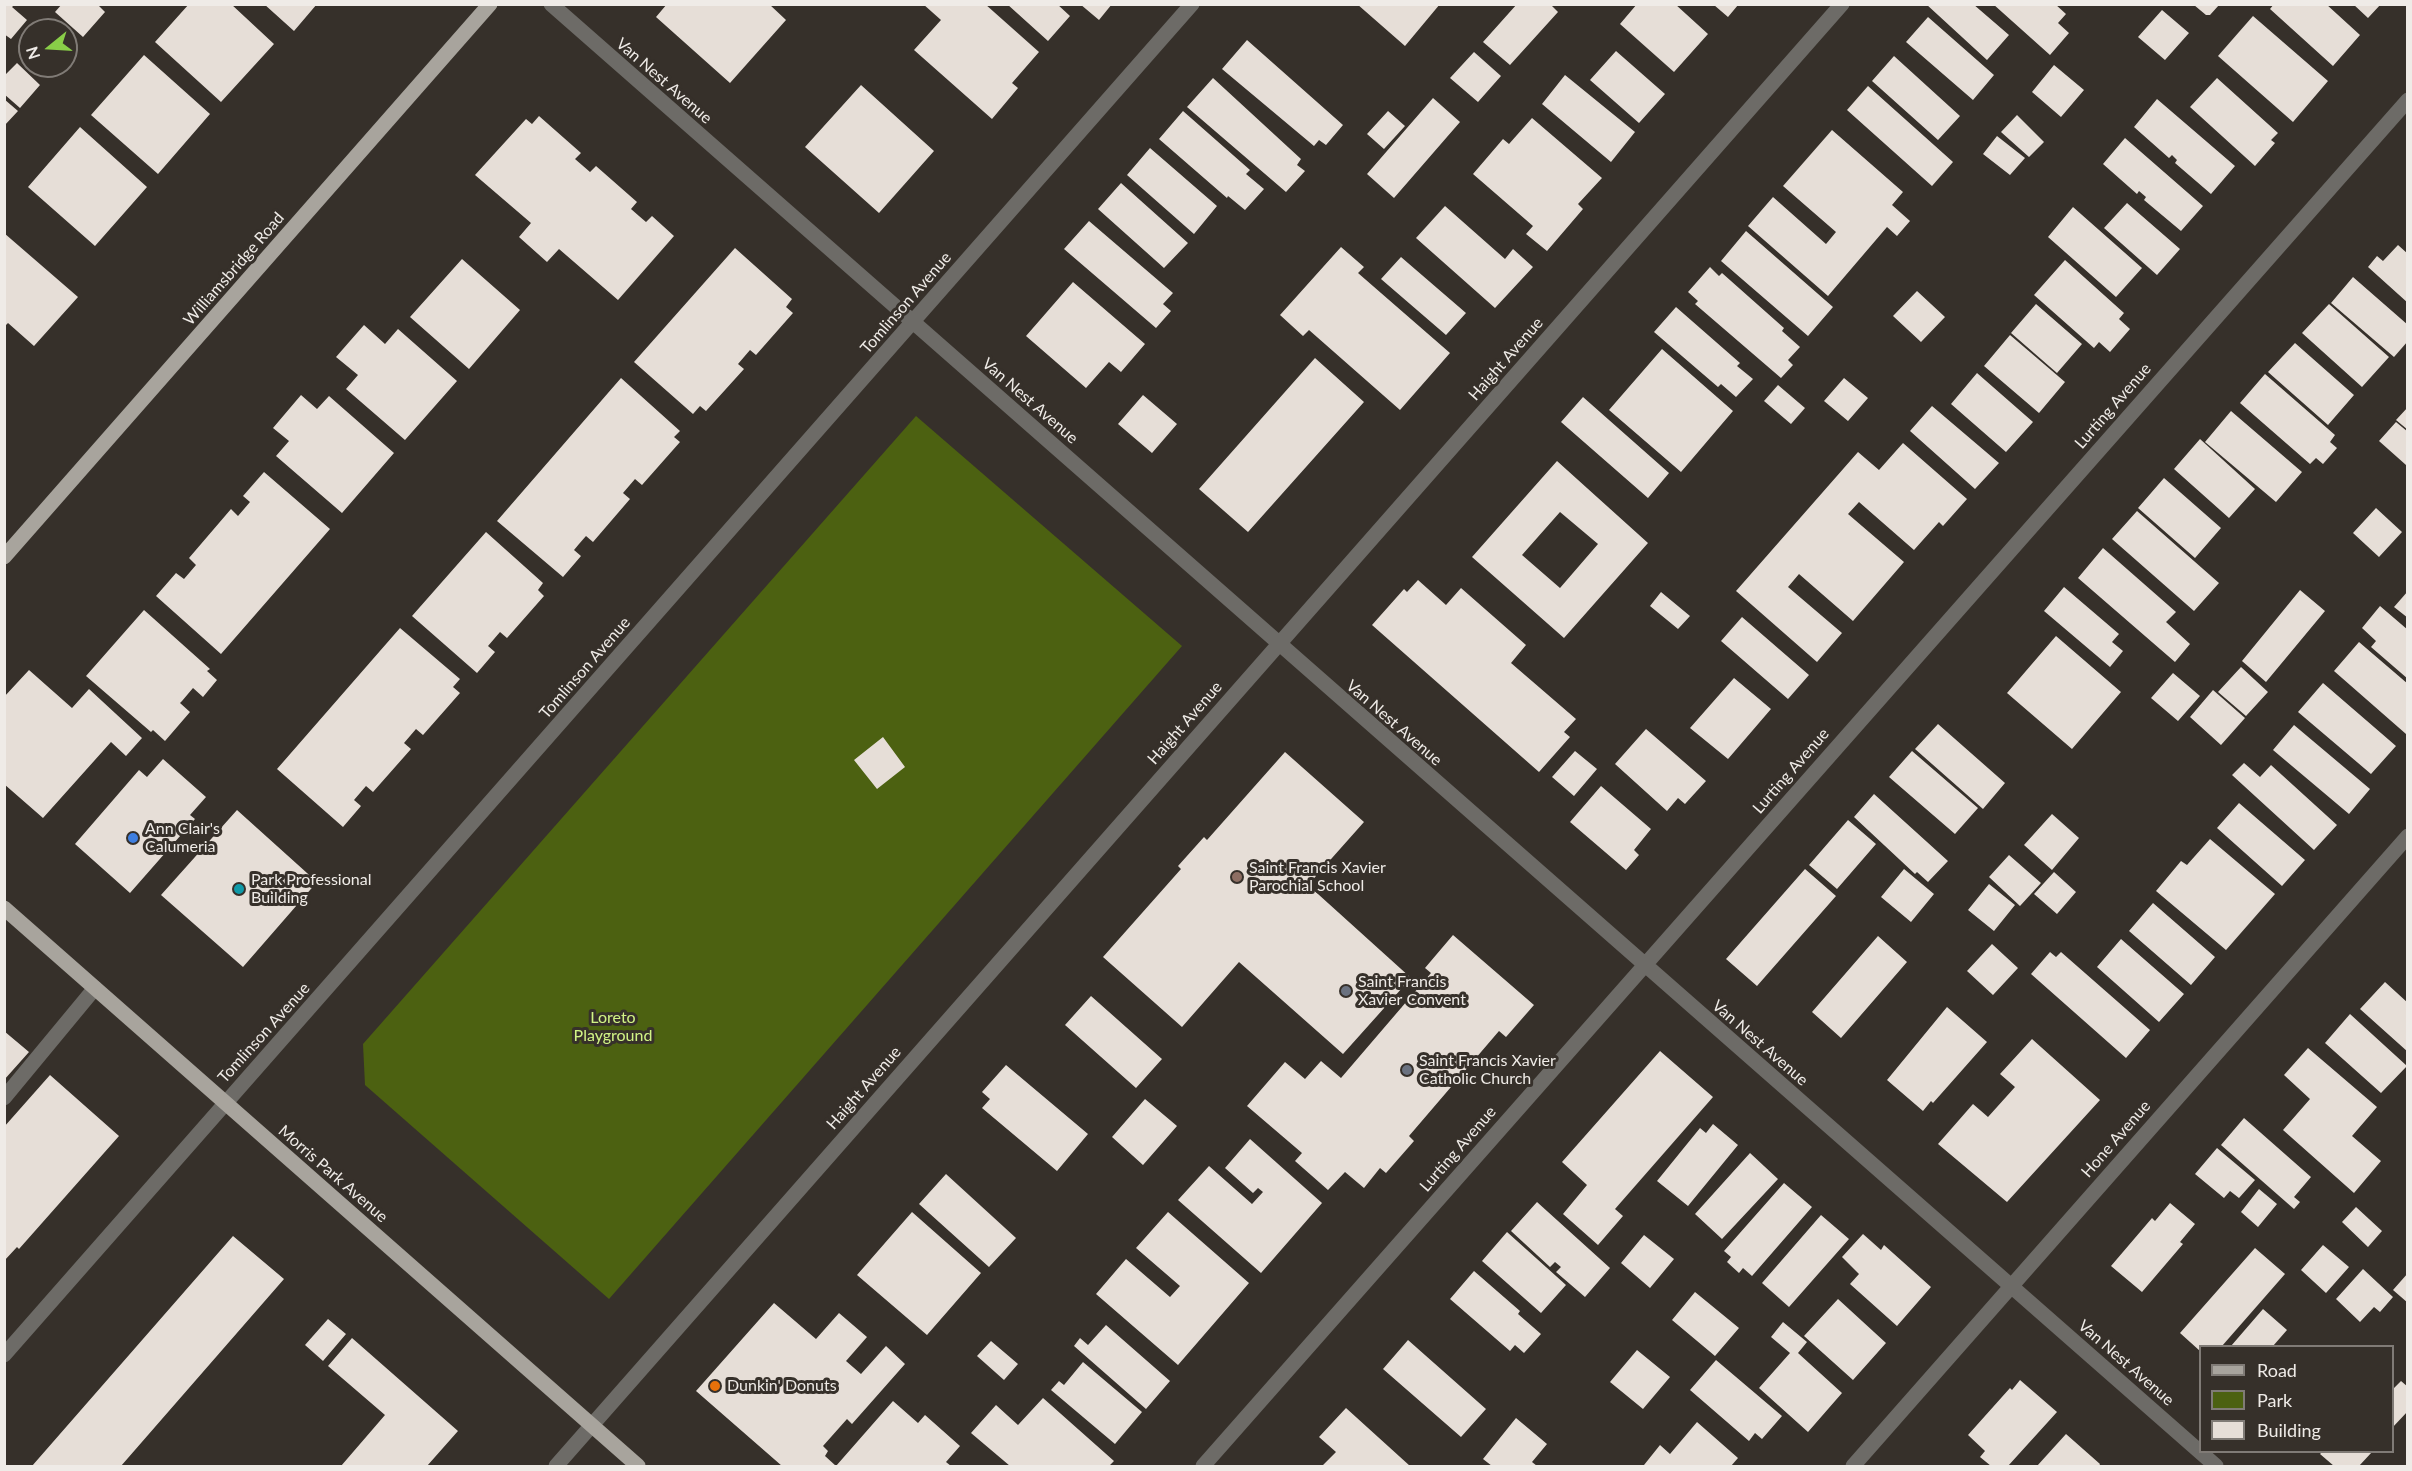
<!DOCTYPE html>
<html>
<head>
<meta charset="utf-8">
<style>
	body { margin:0 }
	#map { position:relative; width:2412px; height:1471px; overflow:hidden; background:#36302a; font-family:Lato,sans-serif }
	canvas { display:block }
	.frame { position:absolute; inset:0; border:6px solid #efebe7; pointer-events:none }
	.legend { position:absolute; left:2199px; top:1345px; width:195px; height:108px; box-sizing:border-box; background:#36302a; border:2px solid #807b76; margin:0; padding:8px 10px; list-style:none; font-size:18px; color:#efebe7 }
	.legend li { display:flex; align-items:center; gap:12px; height:30px }
	.legend b { width:30px; border:2px solid #807b76 }
	.north { position:absolute; left:18px; top:18px; width:60px; height:60px; box-sizing:border-box; background:#36302a; border:2px solid #807b76; border-radius:50%; rotate:252deg; font-size:16px; font-weight:700; line-height:24px; text-align:center; color:#efebe7 }
	.north::after { content:''; display:block; margin:auto; width:21px; height:27px; background:#89ce48; clip-path:polygon(50% 0,100% 100%,50% 72%,0 100%) }
</style>
</head>
<body>
<div id="map">
<canvas width="2412" height="1471"></canvas>
<div class="frame"></div>
<ul class="legend">
<li><b style="height:8px;background:#a8a49d"></b>Road</li>
<li><b style="height:16px;background:#4c6111"></b>Park</li>
<li><b style="height:16px;background:#e6ded7"></b>Building</li>
</ul>
<div class="north">N</div>
</div>
<script>
const ctx = document.querySelector('canvas').getContext('2d');
ctx.lineJoin = 'round';
function paint(path, color) { ctx.fillStyle = color; ctx.fill(path, 'evenodd'); }
const toPath = rows => new Path2D(rows.map(r => 'M' + r).join(''));
function stroke(path, color, width, dash) { ctx.strokeStyle = color; ctx.lineWidth = width; ctx.lineCap = dash ? 'butt' : 'round'; ctx.setLineDash(dash || []); ctx.stroke(path); }
function write(font, color, halo, rows, align = 'center') {
  ctx.font = font + ' Lato,sans-serif'; ctx.lineWidth = 6; ctx.setLineDash([]); ctx.textBaseline = 'middle'; ctx.strokeStyle = halo; ctx.fillStyle = color; for (const [text, x, y, turn = 0] of rows) {
    ctx.save(); ctx.translate(x, y); ctx.rotate((+turn || 0) * Math.PI / 180); ctx.textAlign = isNaN(turn) ? turn : align; if (halo) ctx.strokeText(text, 0, 0); ctx.fillText(text, 0, 0); ctx.restore();
  }
}
const green = toPath([
	[916,416,1182,646,609,1299,365,1085,363,1044]
]);
const building = toPath([
	[4,4,15,4,12,7,27,20,11,39,4,34],
	[62,4,97,4,105,12,83,37,55,12],
	[189,4,231,4,274,44,221,102,155,42],
	[264,4,317,4,294,31],
	[667,4,769,4,786,20,730,83,656,17],
	[923,4,985,4,1039,52,1012,83,1018,88,992,119,914,50,941,20],
	[1007,4,1057,4,1070,16,1048,41],
	[1080,4,1112,4,1099,20],
	[1357,4,1440,4,1405,46],
	[1517,4,1550,4,1558,12,1510,65,1483,42],
	[1637,4,1675,4,1708,34,1674,72,1620,24],
	[1926,4,1973,4,2009,35,1987,60],
	[1993,4,2055,4,2066,14,2058,23,2069,33,2050,55],
	[2274,4,2326,4,2360,35,2333,66,2270,9],
	[2353,4,2381,4,2368,18],
	[1714,5,1738,5,1728,17],
	[2194,5,2219,5,2210,15,2206,15],
	[2162,10,2189,33,2165,60,2138,37],
	[2253,16,2328,81,2293,122,2218,56],
	[1928,17,1994,75,1973,100,1906,42],
	[1247,40,1343,125,1326,145,1319,140,1314,146,1222,69],
	[1616,51,1665,94,1639,123,1590,80],
	[1474,52,1501,76,1478,102,1450,78],
	[144,55,210,114,158,174,91,115],
	[1894,56,1960,116,1938,140,1872,81],
	[17,63,40,85,20,108,4,94,4,76],
	[2054,65,2084,90,2061,117,2032,92],
	[1565,75,1635,132,1611,162,1542,104],
	[1213,78,1301,159,1297,165,1305,171,1286,192,1187,107],
	[2217,78,2278,133,2271,140,2275,143,2255,166,2190,107],
	[861,85,934,151,879,213,805,147],
	[1868,86,1953,162,1932,186,1847,110],
	[1433,98,1460,122,1394,198,1367,174],
	[4,99,18,111,4,126],
	[2157,99,2235,166,2211,194,2175,163,2177,160,2172,155,2169,158,2134,127],
	[1183,111,1250,170,1246,174,1264,189,1245,210,1228,196,1227,198,1159,139],
	[1388,111,1405,126,1384,149,1367,134],
	[2017,115,2044,142,2029,157,2001,132],
	[539,116,581,153,575,159,590,172,596,166,637,202,631,209,639,216,646,222,652,216,674,236,618,300,559,249,547,262,519,237,531,223,475,175,526,119,532,124],
	[1532,118,1602,178,1578,204,1583,209,1547,251,1526,234,1533,226,1473,174,1503,139,1509,144],
	[80,127,147,187,95,246,28,187],
	[1832,130,1903,192,1892,205,1910,221,1897,236,1887,227,1828,296,1748,226,1773,197,1826,244,1836,232,1783,186],
	[1997,136,2025,158,2010,175,1983,154],
	[2125,138,2203,206,2181,231,2144,200,2146,197,2139,191,2137,194,2103,164],
	[1150,148,1217,206,1194,234,1127,175],
	[1121,183,1188,243,1164,268,1098,209],
	[2127,203,2180,249,2157,275,2104,228],
	[1445,206,1505,259,1513,249,1533,267,1495,308,1416,238],
	[2073,207,2142,268,2116,297,2048,237],
	[1089,221,1173,293,1163,304,1171,311,1156,328,1064,249],
	[1746,231,1833,307,1808,336,1721,261],
	[4,233,78,297,34,346,8,323,4,327],
	[2398,245,2408,254,2408,303,2368,267,2377,256,2383,261],
	[1341,247,1364,267,1358,273,1450,353,1400,410,1309,330,1303,336,1280,315],
	[735,248,792,299,786,307,793,313,756,355,750,350,738,364,744,369,706,411,700,406,693,414,634,362],
	[1401,257,1466,313,1446,335,1381,279],
	[462,259,520,310,469,369,410,317],
	[2065,260,2124,313,2119,319,2130,329,2110,352,2099,342,2094,348,2034,295],
	[1710,267,1719,276,1722,273,1784,328,1782,331,1800,347,1788,360,1793,365,1781,378,1695,304,1698,301,1688,292],
	[2353,277,2408,325,2408,341,2394,357,2331,303],
	[1073,282,1145,344,1121,372,1109,362,1086,388,1026,336],
	[1917,291,1945,317,1921,342,1893,316],
	[2036,304,2082,344,2057,373,2011,333],
	[2329,304,2389,357,2362,387,2302,333],
	[1676,307,1740,363,1737,366,1753,379,1736,397,1721,384,1718,387,1654,332],
	[364,325,385,344,398,329,457,381,405,440,346,389,358,375,336,357],
	[2010,335,2065,382,2039,413,1984,366],
	[2295,343,2354,395,2328,425,2268,372],
	[1662,349,1733,411,1681,472,1609,410],
	[1315,358,1364,402,1248,532,1199,489],
	[1977,373,2033,422,2006,452,1951,404],
	[2265,374,2335,435,2330,442,2337,448,2323,464,2316,458,2310,464,2240,403],
	[621,378,680,431,674,437,680,442,642,485,635,479,623,493,630,499,593,542,586,536,579,544,574,550,581,556,563,577,497,521],
	[1844,378,1868,398,1848,421,1824,401],
	[1778,385,1805,408,1791,424,1764,401],
	[301,395,317,409,329,396,394,453,342,513,276,456,289,441,273,428],
	[1143,395,1177,424,1152,453,1118,424],
	[1583,397,1669,473,1648,498,1561,422],
	[1932,406,1999,463,1975,489,1910,431],
	[2408,407,2408,430,2396,420],
	[2231,411,2302,472,2276,502,2205,442],
	[2396,422,2408,432,2406,465,2379,441],
	[2200,439,2255,489,2229,518,2174,469],
	[1903,443,1967,499,1943,526,1939,522,1914,550,1859,502,1848,514,1904,562,1853,621,1799,574,1788,587,1842,633,1817,662,1736,591,1858,452,1879,470],
	[1557,461,1648,543,1564,638,1472,557],
	[1560,512,1598,544,1560,588,1522,555],
	[264,472,330,529,221,654,156,596,176,573,184,579,196,565,189,558,231,509,238,516,250,502,243,496],
	[2164,478,2221,528,2195,558,2138,508],
	[2376,508,2402,532,2379,557,2353,533],
	[2137,511,2219,583,2194,611,2112,539],
	[486,532,543,583,538,590,544,596,507,638,500,632,488,646,495,652,477,673,412,616],
	[2103,548,2176,612,2166,622,2190,644,2175,662,2078,578],
	[1418,580,1446,605,1461,588,1526,645,1511,663,1576,719,1564,732,1570,737,1539,772,1372,625,1404,589,1407,592],
	[2064,587,2119,634,2112,642,2123,651,2110,667,2044,611],
	[2300,590,2325,611,2266,682,2242,661],
	[2408,591,2408,618,2394,607],
	[1661,592,1690,616,1678,629,1650,606],
	[2380,606,2408,630,2408,679,2371,647,2376,641,2362,628],
	[144,610,210,669,207,671,217,680,203,697,193,688,182,701,180,703,190,712,165,741,153,730,151,732,86,676],
	[1742,617,1809,675,1788,699,1721,641],
	[400,628,460,679,453,687,460,693,423,735,416,729,404,743,411,749,373,792,366,786,354,800,361,806,343,827,277,769],
	[2056,636,2121,692,2072,749,2007,693],
	[2359,642,2408,684,2406,734,2334,671],
	[2241,667,2268,692,2246,716,2218,692],
	[29,670,72,708,89,689,142,738,126,756,111,742,43,818,4,784,4,697],
	[2173,673,2200,696,2178,721,2151,698],
	[1734,678,1771,709,1728,759,1690,728],
	[2323,683,2396,746,2371,774,2298,712],
	[2213,690,2245,718,2221,745,2190,717],
	[1938,724,2005,783,1983,809,1915,749],
	[2294,725,2370,789,2349,814,2273,750],
	[1646,729,1706,781,1685,804,1678,798,1667,811,1615,764],
	[883,737,905,767,877,789,854,760],
	[1575,751,1597,769,1574,796,1552,777],
	[1912,751,1978,808,1955,834,1889,777],
	[1285,752,1364,822,1308,885,1411,978,1343,1054,1239,962,1182,1027,1103,957,1181,869,1178,866,1204,837,1207,840],
	[163,759,206,797,190,815,195,819,130,893,75,844,139,770,147,777],
	[2244,763,2260,777,2271,765,2337,825,2314,850,2232,775],
	[1601,786,1651,829,1634,850,1639,855,1626,870,1570,822],
	[1874,794,1948,861,1928,882,1917,872,1915,874,1854,817],
	[2239,803,2305,860,2282,886,2217,828],
	[237,810,317,882,243,967,161,895],
	[2052,814,2079,838,2052,870,2024,845],
	[1848,820,1876,844,1837,889,1809,865],
	[2210,839,2275,894,2226,950,2156,891,2181,861,2187,865],
	[2009,855,2041,883,2020,906,1989,877],
	[1805,869,1836,896,1757,986,1726,959],
	[1904,869,1934,894,1911,922,1881,897],
	[2054,872,2076,892,2057,914,2034,894],
	[1989,884,2015,905,1994,931,1968,910],
	[2153,903,2215,957,2191,985,2129,931],
	[1453,935,1534,1005,1506,1037,1499,1031,1409,1136,1414,1141,1386,1173,1380,1168,1364,1188,1345,1172,1328,1190,1295,1161,1302,1153,1247,1106,1285,1062,1305,1079,1321,1061,1341,1078,1431,973,1425,968],
	[1878,936,1907,962,1841,1038,1812,1012],
	[2121,939,2184,994,2159,1022,2097,967],
	[1992,944,2018,968,1993,995,1967,971],
	[2050,952,2056,957,2061,952,2150,1030,2126,1058,2031,974],
	[2385,982,2408,1003,2408,1052,2360,1009],
	[1091,996,1162,1059,1136,1088,1065,1025],
	[1947,1007,1987,1042,1933,1103,1931,1101,1923,1111,1887,1080],
	[2350,1014,2407,1066,2381,1093,2325,1043],
	[4,1031,29,1052,4,1080],
	[2032,1039,2100,1100,2007,1202,1938,1144,1973,1104,1988,1117,2015,1087,2000,1074],
	[2308,1048,2377,1107,2352,1136,2381,1161,2354,1193,2283,1130,2310,1099,2284,1075],
	[1660,1051,1713,1097,1615,1209,1623,1216,1598,1245,1563,1214,1587,1185,1562,1162],
	[1006,1065,1088,1134,1057,1171,982,1108,990,1099,982,1092],
	[50,1075,119,1136,19,1249,17,1247,4,1261,4,1127],
	[1145,1099,1177,1126,1143,1165,1112,1137],
	[2244,1118,2311,1177,2294,1197,2300,1202,2294,1209,2221,1145],
	[1713,1124,1738,1145,1688,1206,1657,1181,1700,1128,1706,1133],
	[1250,1139,1322,1203,1261,1273,1178,1200,1209,1166,1252,1204,1263,1192,1258,1188,1253,1193,1225,1168],
	[2217,1148,2255,1180,2239,1198,2230,1191,2224,1198,2195,1174],
	[1750,1153,1778,1179,1722,1239,1695,1214],
	[946,1174,1016,1238,989,1267,919,1204],
	[1784,1183,1812,1207,1752,1276,1743,1268,1739,1273,1727,1262,1731,1257,1724,1251],
	[2259,1189,2277,1204,2258,1227,2241,1212],
	[1537,1202,1610,1268,1585,1297,1556,1272,1561,1267,1555,1262,1550,1267,1511,1231],
	[2170,1203,2195,1224,2180,1242,2183,1244,2142,1292,2111,1266,2152,1218,2155,1221],
	[2356,1207,2382,1231,2368,1247,2342,1222],
	[912,1212,981,1273,927,1335,857,1275],
	[1168,1212,1249,1283,1178,1365,1096,1294,1126,1259,1170,1297,1180,1286,1136,1248],
	[1821,1215,1849,1239,1789,1307,1762,1283],
	[1507,1232,1566,1285,1541,1313,1482,1261],
	[1863,1234,1881,1250,1884,1245,1931,1287,1897,1326,1850,1284,1859,1274,1842,1257],
	[1644,1235,1674,1259,1650,1288,1621,1263],
	[233,1236,284,1279,121,1466,32,1466],
	[2323,1245,2349,1267,2326,1293,2301,1270],
	[2255,1248,2285,1274,2222,1346,2200,1346,2200,1351,2180,1333],
	[2363,1269,2393,1297,2380,1312,2374,1307,2360,1322,2336,1299],
	[1474,1271,1520,1311,1518,1314,1541,1334,1524,1353,1515,1345,1510,1351,1450,1299],
	[2408,1273,2408,1303,2393,1290],
	[1695,1292,1739,1328,1715,1356,1672,1320],
	[1838,1299,1886,1343,1853,1380,1804,1336],
	[774,1303,816,1339,839,1313,867,1337,846,1361,861,1374,886,1346,905,1364,852,1424,847,1419,823,1446,828,1451,825,1456,836,1466,893,1401,918,1423,925,1415,960,1446,946,1462,951,1466,782,1466,696,1391],
	[2263,1309,2287,1330,2273,1346,2231,1346],
	[328,1319,346,1334,323,1361,305,1345],
	[1783,1322,1807,1342,1798,1353,1842,1393,1808,1432,1759,1388,1790,1353,1771,1337],
	[1106,1325,1170,1381,1146,1409,1074,1346,1080,1338,1088,1345],
	[352,1338,458,1431,427,1466,341,1466,385,1415,328,1366],
	[1408,1340,1486,1409,1461,1437,1383,1369],
	[991,1341,1018,1364,1004,1380,977,1356],
	[1637,1350,1670,1377,1643,1409,1610,1382],
	[1716,1360,1782,1416,1762,1439,1755,1433,1749,1441,1690,1390],
	[1083,1362,1142,1412,1115,1444,1051,1390,1059,1381,1064,1385],
	[2020,1380,2057,1412,2008,1466,1991,1466,1980,1457,1985,1451,1968,1435,2010,1388,2012,1390],
	[2401,1381,2408,1387,2408,1411,2392,1428,2392,1390],
	[1043,1398,1114,1461,1109,1466,1010,1466,971,1433,996,1405,1018,1425],
	[1346,1408,1410,1466,1322,1466,1336,1452,1319,1437],
	[1516,1418,1547,1444,1532,1462,1537,1466,1492,1466,1483,1459],
	[1697,1422,1738,1458,1731,1466,1644,1465,1660,1445,1670,1454],
	[2066,1434,2100,1464,2099,1466,2037,1466],
	[2322,1452,2372,1452,2359,1466,2334,1466,2320,1454]
]);
const minor = toPath([
	[551,4,2216,1466],
	[4,1098,95,988],
	[4,1355,1192,4],
	[556,1466,1842,4],
	[1203,1466,2408,100],
	[1853,1466,2408,836]
]);
const major = toPath([
	[4,557,490,4],
	[4,908,638,1466]
]);
const markers = [
	[133,838,6,"#3f7fe0"],
	[1237,877,6,"#8d6e63"],
	[239,889,6,"#0f9aa8"],
	[1346,991,6,"#6b7280"],
	[1407,1070,6,"#6b7280"],
	[715,1386,6,"#e8710a"]
];
const streetNames = [
	["Van Nest Avenue",664,81,41],
	["Williamsbridge Road",234,269,-49],
	["Tomlinson Avenue",906,303,-49],
	["Haight Avenue",1506,359,-49],
	["Van Nest Avenue",1030,401,41],
	["Lurting Avenue",2113,406,-49],
	["Tomlinson Avenue",585,668,-49],
	["Haight Avenue",1185,723,-49],
	["Van Nest Avenue",1394,723,41],
	["Lurting Avenue",1791,771,-49],
	["Tomlinson Avenue",264,1033,-48],
	["Van Nest Avenue",1760,1043,41],
	["Haight Avenue",864,1088,-49],
	["Hone Avenue",2116,1139,-49],
	["Lurting Avenue",1458,1149,-49],
	["Morris Park Avenue",333,1174,41],
	["Van Nest Avenue",2126,1363,41]
];
const poiNames = [
	["Ann Clair's",145,829],
	["Calumeria",145,847],
	["Saint Francis Xavier",1249,868],
	["Parochial School",1249,886],
	["Park Professional",251,880],
	["Building",251,898],
	["Saint Francis",1358,982],
	["Xavier Convent",1358,1000],
	["Saint Francis Xavier",1419,1061],
	["Catholic Church",1419,1079],
	["Dunkin' Donuts",727,1386]
];
const parkNames = [
	["Loreto",613,1018],
	["Playground",613,1036]
];
paint(green, '#4c6111');
paint(building, '#e6ded7');
stroke(minor, '#6d6b67', 15);
stroke(major, '#a8a49d', 15);
for (const [x, y, r, color] of markers) { const dot = new Path2D(); dot.arc(x, y, r, 0, 2 * Math.PI); ctx.fillStyle = color; ctx.fill(dot); stroke(dot, '#36302a', 2); }
write('16px', '#efebe7', '#36302a', streetNames);
write('16px', '#efebe7', '#36302a', poiNames, 'left');
write('16px', '#d1f385', '#36302a', parkNames);
</script>
</body>
</html>
